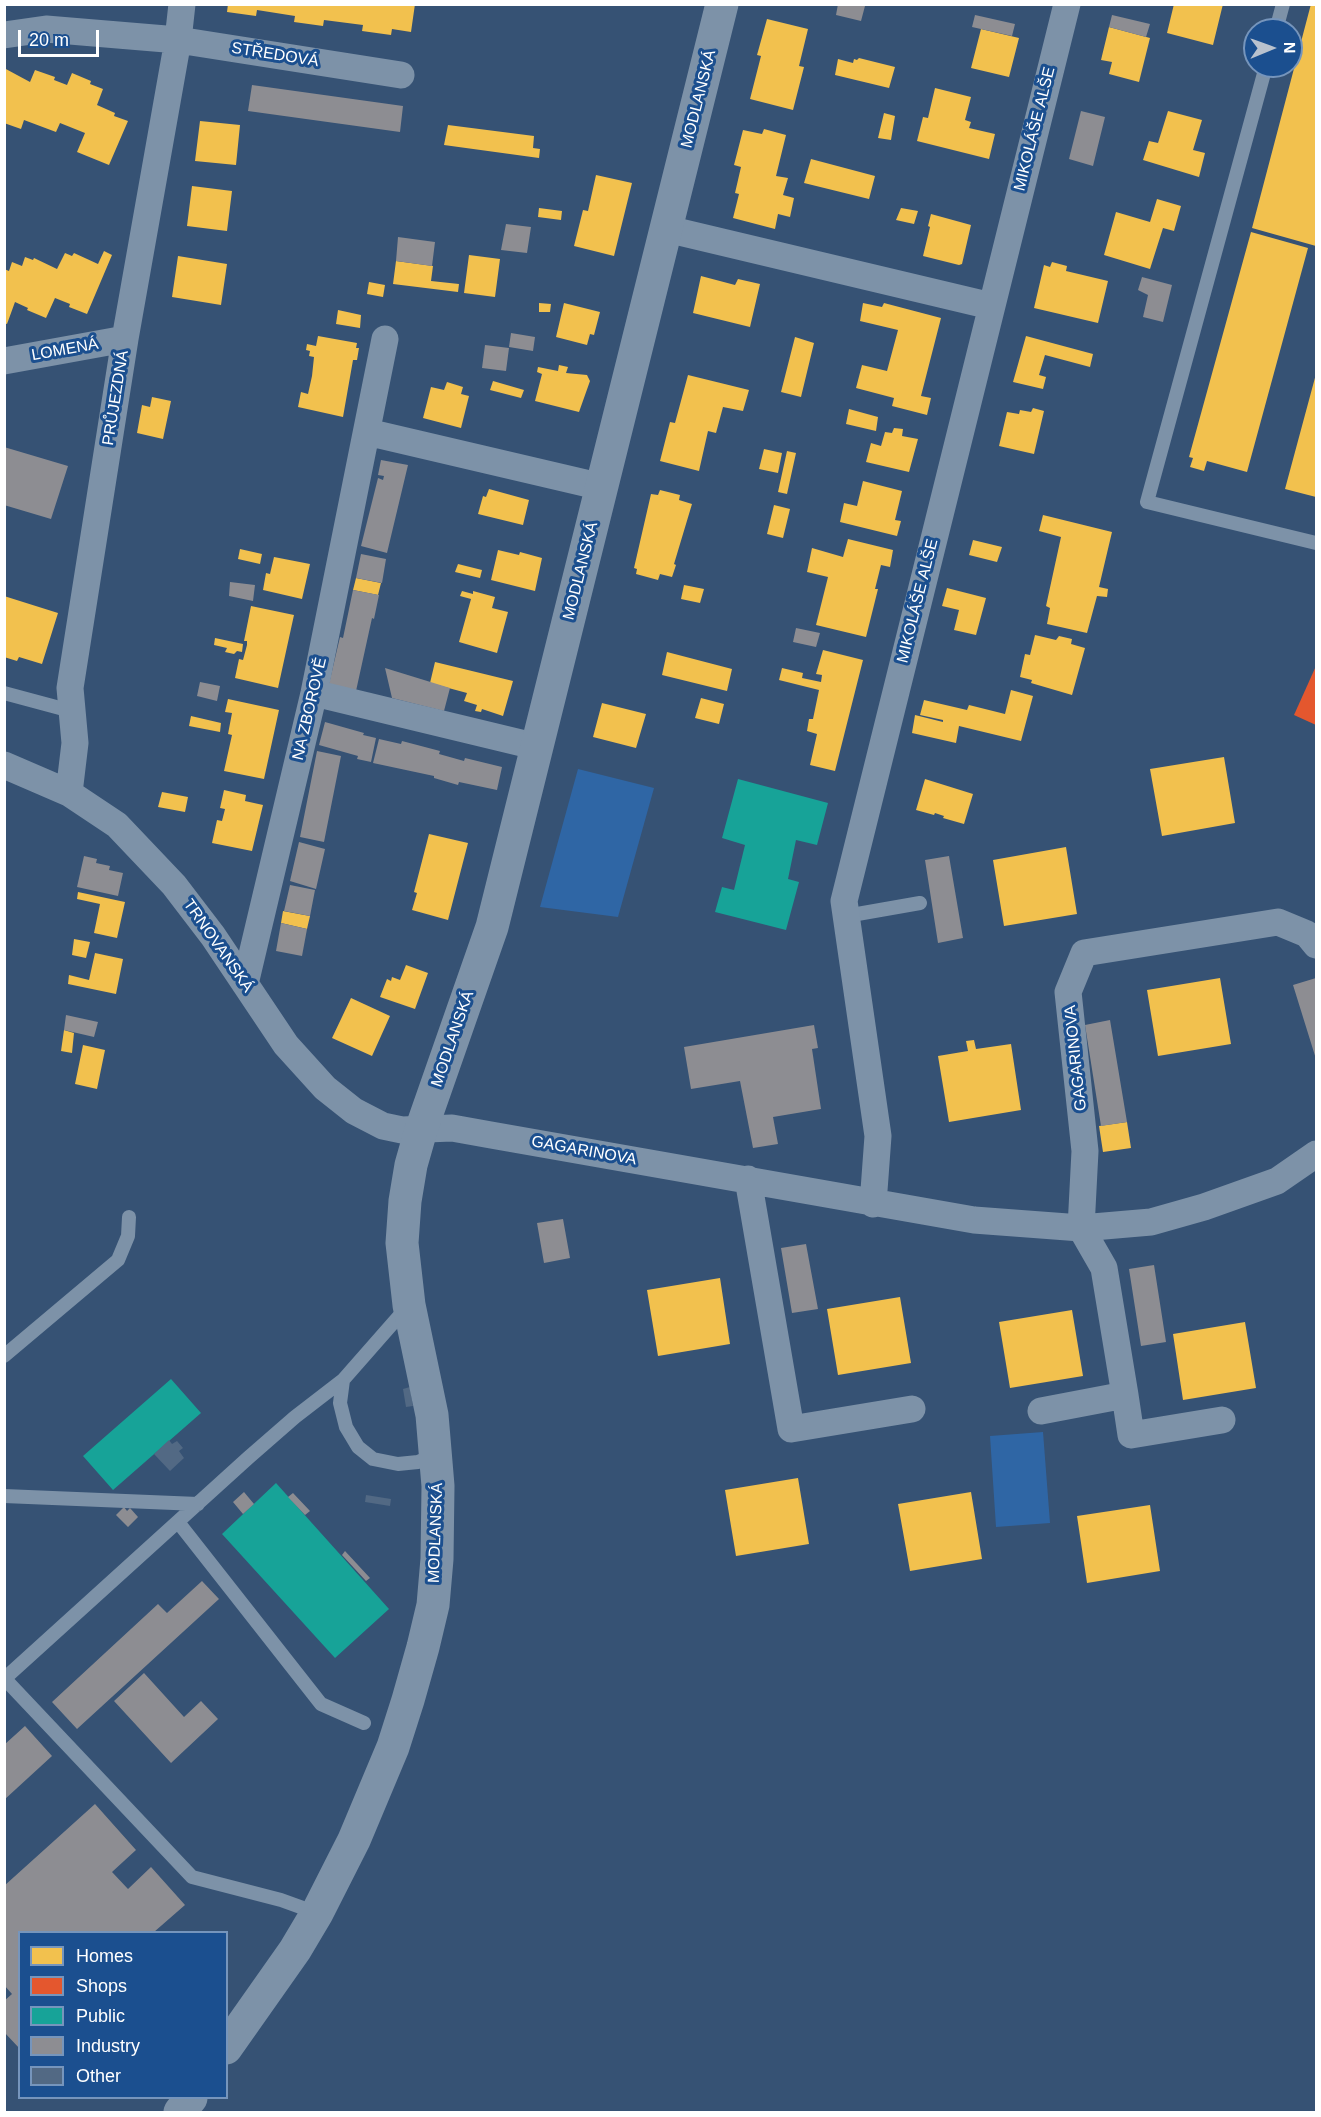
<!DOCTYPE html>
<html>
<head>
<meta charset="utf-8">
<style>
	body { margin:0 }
	#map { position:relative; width:1321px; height:2117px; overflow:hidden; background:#365274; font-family:Helvetica,sans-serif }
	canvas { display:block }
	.frame { position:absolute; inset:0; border:6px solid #fff; pointer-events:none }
	.legend { position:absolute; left:18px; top:1931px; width:210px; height:168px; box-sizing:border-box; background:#1b4f8f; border:2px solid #7695bc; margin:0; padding:8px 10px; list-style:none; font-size:18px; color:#fff }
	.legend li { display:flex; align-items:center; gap:12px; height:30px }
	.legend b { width:30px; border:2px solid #7695bc }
	.north { position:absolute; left:1243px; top:18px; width:60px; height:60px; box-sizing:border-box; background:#1b4f8f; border:2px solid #7695bc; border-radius:50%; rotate:89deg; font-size:16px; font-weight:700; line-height:24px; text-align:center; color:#fff }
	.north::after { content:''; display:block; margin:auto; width:21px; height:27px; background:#b9c2ce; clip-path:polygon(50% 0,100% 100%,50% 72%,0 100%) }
	.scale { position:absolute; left:18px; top:30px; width:81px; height:27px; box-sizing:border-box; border:3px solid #fff; border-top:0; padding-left:8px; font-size:18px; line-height:21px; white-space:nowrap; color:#fff; -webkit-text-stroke:4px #1b4f8f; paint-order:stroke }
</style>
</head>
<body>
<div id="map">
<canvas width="1321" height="2117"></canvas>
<div class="frame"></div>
<ul class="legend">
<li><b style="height:16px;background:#f2c14e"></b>Homes</li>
<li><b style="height:16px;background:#e4572e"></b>Shops</li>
<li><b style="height:16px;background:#17a398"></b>Public</li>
<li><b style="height:16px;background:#8d8d92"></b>Industry</li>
<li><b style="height:16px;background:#526984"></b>Other</li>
</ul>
<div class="north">N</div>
<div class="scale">20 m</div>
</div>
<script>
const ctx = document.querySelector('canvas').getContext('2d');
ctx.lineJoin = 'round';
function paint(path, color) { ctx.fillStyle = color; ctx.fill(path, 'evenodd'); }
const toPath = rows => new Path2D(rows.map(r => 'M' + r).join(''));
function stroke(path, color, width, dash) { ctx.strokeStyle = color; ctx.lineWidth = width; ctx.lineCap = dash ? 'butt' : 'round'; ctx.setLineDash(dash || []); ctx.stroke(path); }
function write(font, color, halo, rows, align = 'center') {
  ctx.font = font + ' Helvetica,sans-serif'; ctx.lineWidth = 6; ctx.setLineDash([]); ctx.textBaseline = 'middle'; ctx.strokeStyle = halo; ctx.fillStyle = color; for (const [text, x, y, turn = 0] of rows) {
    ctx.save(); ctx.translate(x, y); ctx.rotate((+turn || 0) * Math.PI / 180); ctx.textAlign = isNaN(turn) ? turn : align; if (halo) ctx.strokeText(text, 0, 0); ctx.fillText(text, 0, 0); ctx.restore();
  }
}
const green = toPath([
	[578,769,654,788,618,917,540,907],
	[1043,1432,1050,1523,996,1527,990,1436]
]);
const homes = toPath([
	[228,4,415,4,411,32,392,29,391,35,362,31,363,25,324,20,323,26,294,22,295,16,257,10,256,16,227,12],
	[1174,4,1223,4,1213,45,1167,33],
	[1311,4,1316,4,1316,246,1252,228],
	[767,19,808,29,799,66,804,67,793,110,750,99,761,56,757,55],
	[1109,27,1150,38,1139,82,1109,74,1112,62,1101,60],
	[981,29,1019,38,1009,77,971,68],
	[859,58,895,67,889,88,835,75,838,59,853,63,854,59,857,60],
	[4,68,30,82,35,70,55,77,54,80,67,85,72,73,91,81,90,84,103,89,97,105,115,113,114,116,128,121,109,165,77,152,85,133,60,123,56,132,24,120,21,129,4,123],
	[935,88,971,97,965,120,971,122,969,128,995,134,989,159,917,141,923,117,928,118],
	[1168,111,1202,120,1193,150,1205,153,1199,177,1143,160,1149,141,1158,143],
	[884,113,895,116,891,140,878,138],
	[200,121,240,125,236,165,195,161],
	[448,125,534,136,533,148,540,149,539,158,444,145],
	[764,129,786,135,776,176,788,178,783,195,794,198,790,217,778,214,775,229,733,218,739,194,735,193,741,167,734,165,743,130,762,134],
	[811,159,875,176,869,199,804,183],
	[596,175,632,183,614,256,574,246,583,210,588,211],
	[192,186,232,191,227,231,187,226],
	[1157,199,1181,206,1174,231,1163,228,1150,269,1104,255,1116,212,1150,222],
	[539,208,562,211,561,220,538,217],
	[901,208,918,211,914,224,896,220],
	[931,214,971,225,962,264,959,265,923,256,930,227,928,226],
	[1251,232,1308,248,1247,472,1207,461,1204,471,1190,467,1193,458,1189,457],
	[104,251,112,255,87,314,69,307,70,304,55,298,46,318,27,310,28,308,15,302,7,324,4,323,4,269,9,271,12,262,22,266,25,257,33,260,34,258,57,269,65,253,72,256,74,253,98,264],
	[469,255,500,259,495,297,464,293],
	[178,256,227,264,221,305,172,297],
	[396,261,433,266,431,281,459,284,458,292,393,284],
	[1052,262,1067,266,1066,271,1108,281,1098,323,1034,308,1044,265,1050,267],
	[701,276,735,285,738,279,760,284,750,327,693,313],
	[369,282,385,285,383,297,367,294],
	[539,303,551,304,550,312,539,312],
	[564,303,600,312,594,335,590,334,587,345,556,337],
	[863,303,882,307,884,303,941,318,921,396,931,398,927,415,892,406,894,398,856,388,862,365,887,371,898,330,860,321],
	[338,310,361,315,360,328,336,324],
	[318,336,357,343,356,348,359,348,357,360,353,360,343,417,298,407,301,392,308,394,312,376,314,357,309,356,310,351,306,350,307,344,316,346],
	[1026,336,1093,354,1090,367,1045,355,1039,375,1046,377,1043,389,1013,382],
	[795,337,814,343,801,397,781,392],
	[559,365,568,367,566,373,587,375,590,381,579,412,535,401,542,374,537,372,538,367,558,371],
	[1316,374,1316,497,1285,489],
	[688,375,749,390,743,411,723,407,716,433,708,431,699,471,660,461,670,422,675,423],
	[493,381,524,390,521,398,490,390],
	[447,382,463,387,461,394,469,396,461,428,423,418,431,387,444,390],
	[152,397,171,401,163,439,137,433,142,405,150,407],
	[1033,408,1044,411,1034,454,999,446,1007,412,1019,414,1020,410,1031,412],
	[849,409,878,417,876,431,846,424],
	[894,428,903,429,902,436,918,439,909,472,866,462,871,443,881,446,885,432,892,433],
	[764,449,782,453,778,473,759,469],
	[787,451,796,453,787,494,778,492],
	[863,481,902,491,895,520,901,521,897,536,840,522,844,503,857,506],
	[489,489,529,500,523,525,478,514,483,496,486,497],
	[660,490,680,495,679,500,692,504,674,564,676,565,672,577,660,574,658,580,636,574,637,569,634,568,651,494,658,495],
	[774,505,790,509,783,538,767,534],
	[1043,515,1112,532,1099,587,1108,589,1107,597,1097,596,1087,633,1047,624,1050,608,1046,606,1061,537,1039,531],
	[848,539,893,550,890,567,881,565,875,589,878,589,866,637,816,625,828,577,807,572,812,548,843,557],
	[973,540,1002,547,997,562,969,555],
	[240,549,262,554,260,564,238,559],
	[498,550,519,555,520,552,542,558,535,591,491,580],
	[274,557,310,564,302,599,263,590,266,573,270,574],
	[458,564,482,570,480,578,455,572],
	[356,578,381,583,378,595,353,590],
	[684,585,704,589,700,603,681,599],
	[947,588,986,598,976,635,954,630,959,610,942,606],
	[462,591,473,594,473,591,495,597,492,608,508,612,497,653,459,642,471,599,460,596],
	[4,596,58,613,42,664,19,657,17,661,4,657],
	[251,606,294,615,278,688,235,678,239,659,243,660,247,645,247,641,244,641],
	[1035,635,1056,640,1059,636,1072,639,1071,644,1085,648,1072,695,1031,683,1032,680,1020,677,1025,654,1030,655],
	[215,638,243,644,242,652,237,651,234,654,225,652,227,648,214,645],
	[823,650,863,660,835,771,810,765,817,734,807,731,809,719,813,719,819,690,779,680,782,668,803,673,802,678,821,682,822,675,816,674],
	[667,652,732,669,727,691,662,675],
	[435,662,513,681,503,716,482,709,481,712,475,711,477,705,464,701,467,693,430,683],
	[1011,690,1033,696,1021,741,959,726,956,743,912,733,915,715,943,722,943,720,920,715,924,700,967,710,969,705,1005,714],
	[701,698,724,704,719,724,695,718],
	[228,699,279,710,264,779,224,771,232,735,228,734,232,713,225,712],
	[602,703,646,714,636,748,593,737],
	[191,716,221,723,220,732,189,726],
	[1224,757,1235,823,1162,836,1150,769],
	[925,779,973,794,964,824,943,818,944,816,935,813,934,815,916,810],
	[224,790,246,795,245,801,263,805,252,851,212,843,217,820,222,821,225,809,220,808],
	[162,792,188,797,185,812,158,807],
	[429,834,468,843,448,920,412,910,417,893,414,892],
	[1066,847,1077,914,1004,926,993,860],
	[78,892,125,902,117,938,94,933,100,904,77,899],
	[283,911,310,916,307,929,281,923],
	[74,939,90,942,86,958,72,955],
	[95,953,123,959,116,994,68,984,69,975,89,980],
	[406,965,428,973,415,1009,380,997,387,979,391,981,392,977,400,980],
	[1220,978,1231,1044,1158,1056,1147,990],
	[351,998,390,1016,372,1056,332,1038],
	[64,1030,74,1033,72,1053,61,1051],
	[974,1040,976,1049,1011,1044,1021,1110,949,1122,938,1056,968,1051,966,1041],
	[83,1045,105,1050,97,1089,75,1084],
	[1127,1122,1131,1148,1103,1152,1099,1126],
	[720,1278,730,1344,658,1356,647,1290],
	[900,1297,911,1363,838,1375,827,1309],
	[1072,1310,1083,1376,1010,1388,999,1322],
	[1245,1322,1256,1388,1183,1400,1173,1334],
	[798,1478,809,1544,736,1556,725,1490],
	[971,1492,982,1559,910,1571,898,1504],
	[1150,1505,1160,1571,1087,1583,1077,1516]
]);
const shops = toPath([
	[1316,666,1316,725,1294,715]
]);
const public = toPath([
	[738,779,828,803,817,845,796,840,788,879,799,882,786,930,715,912,722,887,734,890,745,845,722,838],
	[171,1379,201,1413,113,1490,83,1456],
	[276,1483,389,1609,335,1658,222,1534]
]);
const industry = toPath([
	[838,4,865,6,861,21,836,15],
	[975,15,1015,24,1012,36,972,27],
	[1112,15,1150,24,1146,37,1109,27],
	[252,85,403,106,400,132,248,111],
	[1081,111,1105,117,1093,166,1069,159],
	[506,224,531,227,527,253,501,250],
	[398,237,435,242,432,266,396,261],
	[1142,277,1172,285,1163,322,1143,317,1148,295,1138,290],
	[511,333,535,337,533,351,509,347],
	[485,345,509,348,506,371,482,368],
	[4,447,68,466,51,519,4,505],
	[381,460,408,465,387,553,361,546,378,478,383,480,384,476,378,475],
	[361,554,386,559,382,583,356,578],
	[230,582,255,585,253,601,229,596],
	[353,590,379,595,374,619,372,618,356,691,329,684,340,637,343,638],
	[796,628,820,633,816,647,793,642],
	[385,668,450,688,444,711,392,698],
	[200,682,220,686,217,701,197,696],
	[325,722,364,733,363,735,376,738,371,762,357,759,358,756,319,745],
	[379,739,401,744,402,741,440,751,439,754,464,761,465,758,502,767,497,790,459,782,458,785,434,778,434,776,373,763],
	[317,751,341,756,324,842,300,837],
	[299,842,325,849,316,889,290,881],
	[84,856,97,859,96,863,110,866,109,870,123,873,118,896,77,887],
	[949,856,963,938,938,943,925,860],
	[290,885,315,890,310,916,284,911],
	[281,923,307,929,302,956,276,951],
	[1316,978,1316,1059,1293,985],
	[66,1015,98,1022,94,1037,64,1030],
	[1110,1020,1127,1122,1101,1126,1085,1025],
	[814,1025,818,1048,812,1049,821,1109,773,1117,778,1144,753,1148,740,1081,691,1089,684,1047],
	[563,1219,570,1258,544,1263,537,1223],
	[806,1244,818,1309,792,1313,781,1248],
	[1154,1265,1166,1342,1141,1346,1129,1269],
	[244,1492,254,1504,243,1514,233,1502],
	[293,1493,310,1511,305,1515,288,1497],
	[124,1507,127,1511,130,1508,138,1517,128,1527,116,1515],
	[345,1551,370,1578,366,1581,342,1555],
	[202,1581,219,1599,77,1729,52,1702,158,1604,167,1613],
	[144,1673,184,1717,201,1701,218,1719,171,1763,114,1701],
	[25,1726,52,1756,4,1800,4,1745],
	[95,1804,136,1850,112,1872,128,1889,151,1867,185,1905,154,1932,20,1932,20,2049,4,2032,4,2001,12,1994,4,1985,4,1886]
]);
const building = toPath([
	[410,1387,413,1406,406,1407,403,1389],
	[169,1440,172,1444,177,1441,183,1448,179,1451,184,1458,170,1471,154,1454],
	[366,1495,391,1499,390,1506,365,1502]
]);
const service = toPath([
	[1276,30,1283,4],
	[1266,66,1147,502,1316,543],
	[4,693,71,711],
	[846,916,920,903],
	[4,1356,118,1260,128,1236,129,1217],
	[343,1380,340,1403,346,1427,358,1447,373,1459,398,1464,418,1462,435,1455],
	[4,1496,198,1504],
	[178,1522,321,1704,364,1723],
	[4,1679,248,1458,295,1417,343,1380,408,1306],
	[5,1679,192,1877,281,1900,317,1913]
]);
const minor = toPath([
	[4,35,46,29,178,40,401,75],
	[667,229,991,306],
	[4,361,125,339],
	[367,432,602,487],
	[314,693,538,747],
	[4,765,69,793,117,825,174,885,213,936,286,1045,325,1088,354,1111,383,1126,402,1130,452,1128,491,1135,974,1220,1081,1228,1151,1222,1204,1207,1277,1181,1316,1154],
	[69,793,75,743,70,688,125,339,178,40,182,4],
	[245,984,314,693,385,339],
	[748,1179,791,1429,912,1409],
	[873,1204,878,1136,844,901,1067,4],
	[1125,1395,1131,1435,1222,1420],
	[1041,1411,1125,1395,1104,1268,1081,1228,1085,1151,1068,992,1084,953,1278,922,1307,934,1316,945]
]);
const tertiary = toPath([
	[226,2048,295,1950,317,1913,354,1840,393,1747,408,1700,423,1647,433,1605,437,1559,438,1486,432,1415,409,1305,402,1243,405,1201,411,1165,421,1130,492,927,722,4],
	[180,2112,191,2098]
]);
const streetNames = [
	["STŘEDOVÁ",275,55,9],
	["MODLANSKÁ",699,99,-76],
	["MIKOLÁŠE ALŠE",1035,129,-76],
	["LOMENÁ",65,350,-10],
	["PRŮJEZDNÁ",116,398,-81],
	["MODLANSKÁ",581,571,-76],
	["MIKOLÁŠE ALŠE",918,601,-76],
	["NA ZBOROVĚ",310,709,-77],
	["TRNOVANSKÁ",218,946,55],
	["MODLANSKÁ",453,1039,-71],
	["GAGARINOVA",1076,1058,-96],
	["GAGARINOVA",584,1151,10],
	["MODLANSKÁ",436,1533,-88]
];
paint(green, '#2f66a5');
paint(homes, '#f2c14e');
paint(shops, '#e4572e');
paint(public, '#17a398');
paint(industry, '#8d8d92');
paint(building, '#526984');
stroke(service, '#7d92a8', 14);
stroke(minor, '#7d92a8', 27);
stroke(tertiary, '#7d92a8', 33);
write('16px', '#fff', '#1b4f8f', streetNames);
</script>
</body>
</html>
